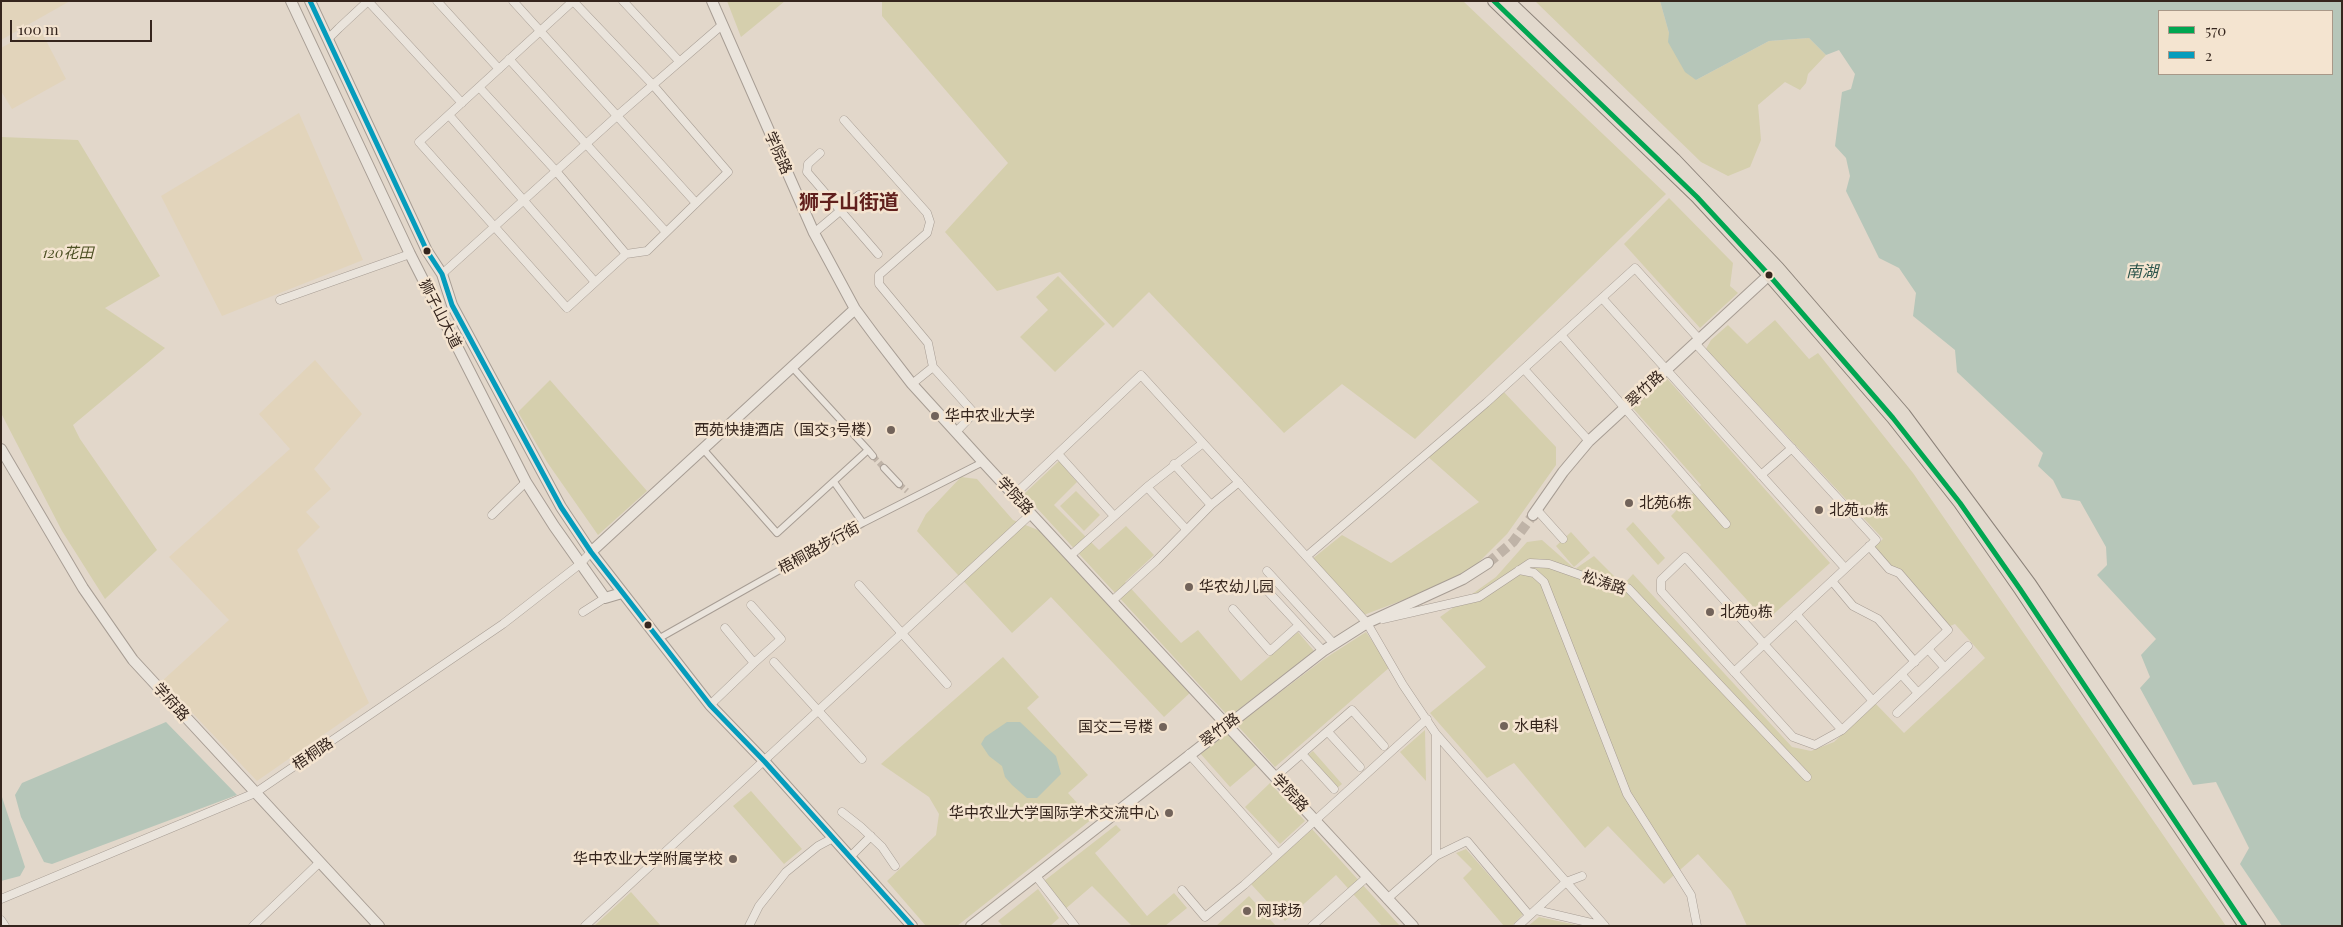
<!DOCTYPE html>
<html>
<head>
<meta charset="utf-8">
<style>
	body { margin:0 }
	#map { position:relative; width:2343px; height:927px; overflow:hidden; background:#e2d7ca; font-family:"Playfair Display",serif }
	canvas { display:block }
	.frame { position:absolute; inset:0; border:2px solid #35251d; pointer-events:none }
	.legend { position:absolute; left:2158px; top:10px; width:175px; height:65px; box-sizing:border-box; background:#f4e4d0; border:1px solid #a89888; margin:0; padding:6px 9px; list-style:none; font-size:15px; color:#35251d }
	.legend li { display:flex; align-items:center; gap:10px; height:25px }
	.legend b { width:25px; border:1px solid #a89888 }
	.scale { position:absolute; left:10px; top:20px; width:142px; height:22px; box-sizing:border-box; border:2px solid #35251d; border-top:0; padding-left:6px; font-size:15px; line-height:18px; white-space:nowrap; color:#35251d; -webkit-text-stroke:4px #f4e4d0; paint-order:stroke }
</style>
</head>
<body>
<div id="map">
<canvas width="2343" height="927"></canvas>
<div class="frame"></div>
<ul class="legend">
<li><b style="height:6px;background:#00a651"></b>570</li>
<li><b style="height:6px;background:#059cbc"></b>2</li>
</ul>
<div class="scale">100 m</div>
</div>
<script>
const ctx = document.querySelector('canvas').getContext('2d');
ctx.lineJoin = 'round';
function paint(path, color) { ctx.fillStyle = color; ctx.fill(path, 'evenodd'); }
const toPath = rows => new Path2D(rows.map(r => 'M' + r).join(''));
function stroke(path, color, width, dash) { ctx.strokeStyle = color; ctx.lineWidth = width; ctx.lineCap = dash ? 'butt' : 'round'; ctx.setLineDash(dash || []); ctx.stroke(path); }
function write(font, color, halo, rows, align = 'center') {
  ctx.font = font + ' "Playfair Display","Noto Sans SC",serif'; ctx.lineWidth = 5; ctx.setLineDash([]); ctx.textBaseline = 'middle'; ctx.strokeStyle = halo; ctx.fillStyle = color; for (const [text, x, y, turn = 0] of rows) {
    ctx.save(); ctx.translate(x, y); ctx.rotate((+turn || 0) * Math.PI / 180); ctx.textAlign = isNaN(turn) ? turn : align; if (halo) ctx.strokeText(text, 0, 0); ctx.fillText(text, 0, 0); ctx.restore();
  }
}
const farmland = toPath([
	[3,1,70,1,1,40,1,5],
	[39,27,66,79,12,109,1,91,1,48],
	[299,113,363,260,222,316,161,196],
	[315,360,362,414,314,469,331,489,306,512,320,527,297,550,369,703,257,781,162,681,229,620,169,557,290,449,259,414]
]);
const green = toPath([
	[727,1,785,1,741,37],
	[882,1,1463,1,1666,194,1415,439,1342,384,1284,433,1149,292,1113,328,1060,272,997,291,945,232,1008,163,882,16],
	[1535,1,1660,1,1669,33,1696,80,1769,41,1809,38,1826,55,1808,74,1806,83,1800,90,1785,82,1758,105,1761,140,1750,167,1728,176,1701,162],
	[1,137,78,140,160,276,105,308,165,348,73,425,80,439,157,550,105,599,62,531,1,413],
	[1669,198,1733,263,1730,286,1738,293,1700,328,1624,244],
	[1058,276,1105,324,1055,372,1020,337,1048,310,1036,297],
	[1775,320,1809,359,1818,353,1913,473,2226,926,1747,926,1731,891,1698,854,1664,884,1608,826,1585,848,1514,763,1487,778,1430,713,1486,667,1440,617,1496,577,1527,542,1542,540,1575,569,1594,556,1623,585,1633,574,1792,747,1811,751,1834,742,1875,703,1904,733,1985,658,1955,624,1950,626,1901,569,1891,567,1874,547,1883,539,1706,349,1711,340,1728,325,1747,344],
	[1664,375,1830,563,1766,621,1671,516,1701,485,1631,406],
	[550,380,647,491,598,535,547,462,518,412],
	[1501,389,1556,447,1556,465,1507,534,1470,571,1435,588,1361,616,1311,560,1342,535,1391,563,1479,502,1426,455],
	[1059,461,1077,482,1054,505,1099,550,1126,526,1154,555,1125,582,1181,643,1198,630,1241,681,1298,632,1314,651,1229,717,1024,494],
	[961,477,977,479,1013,520,1043,532,1192,691,1164,717,1051,597,1012,633,917,531,926,514],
	[1076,491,1100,515,1084,531,1060,506],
	[1633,522,1665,558,1658,565,1626,529],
	[1571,532,1590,553,1574,567,1556,546],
	[1366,632,1390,667,1275,767,1237,725,1324,659],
	[1003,657,1039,697,1027,708,1088,775,1068,793,1092,819,957,926,926,926,887,881,936,835,939,814,929,797,881,764],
	[1425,730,1426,781,1400,752],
	[1227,731,1257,764,1230,787,1199,752],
	[1313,751,1342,784,1337,788,1308,755],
	[1270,783,1305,821,1280,844,1245,807],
	[751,791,802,849,784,864,733,806],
	[1116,825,1121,830,1095,853,1147,916,1174,893,1187,908,1165,926,1132,926,1092,886,1064,910,1044,881],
	[1312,829,1400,926,1382,926,1336,875,1285,921,1251,884],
	[1466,849,1523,914,1512,926,1504,926,1463,878,1472,869,1456,853],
	[1038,889,1059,918,1050,926,1003,926,998,921],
	[631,892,661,926,594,926],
	[1249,896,1276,926,1216,926],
	[1539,917,1581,926,1528,926]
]);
const water = toPath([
	[1660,1,2342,1,2342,926,2282,926,2240,864,2249,848,2216,782,2193,785,2140,688,2150,677,2141,655,2156,639,2097,575,2107,565,2106,547,2080,501,2062,498,2053,480,2038,466,2043,453,1957,372,1955,350,1913,316,1916,293,1899,268,1879,258,1846,191,1850,176,1846,158,1835,146,1842,92,1851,89,1855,74,1839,50,1826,55,1809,38,1769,41,1696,80,1685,72,1668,42,1669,33],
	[2159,11,2332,11,2332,74,2159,74],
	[166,722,237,795,52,864,44,862,21,817,15,795,22,783],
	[1007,722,1020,722,1056,756,1061,774,1037,798,1027,798,1012,785,1005,777,1002,766,989,756,981,744,985,737],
	[1,794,25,867,20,876,1,881]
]);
const pedestrianTunnel = toPath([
	[873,456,884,468],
	[899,484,907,491]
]);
const tertiaryTunnel = toPath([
	[1488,563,1513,542,1533,515]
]);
const pedestrian = toPath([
	[703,449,777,533,868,450,792,367],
	[868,450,873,456],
	[884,468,899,484],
	[834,482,863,523],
	[658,639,863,523,983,462]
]);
const minor = toPath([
	[437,1,499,69],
	[513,1,696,203],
	[573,1,419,142,567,308,626,254,647,251,728,172,653,85,573,1],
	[623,1,679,61],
	[328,39,339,28,368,1,462,103],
	[509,59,666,232],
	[479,87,556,171,626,254],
	[449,115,595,282],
	[844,120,927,213,930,222,927,233,879,275,879,284,928,343,933,367],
	[820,153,808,164,807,172,878,254],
	[814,233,859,195],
	[442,274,617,116,722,25],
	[1602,298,1845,568],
	[280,300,410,254],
	[1561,335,1726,524],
	[1695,343,1876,540,1734,672],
	[1524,369,1589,441],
	[912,384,933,367,974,413,956,432],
	[1058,454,1114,516],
	[1174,464,1211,505],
	[1761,475,1792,448],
	[1147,487,1186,529],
	[1014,495,1141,375,1367,623,1403,685,1436,734,1436,856,1387,899],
	[1537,510,1563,539],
	[492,515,526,482],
	[1070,556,1147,487,1203,443],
	[1307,556,1486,403,1635,268,1699,339],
	[1519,570,1534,573,1544,582,1627,794,1691,895,1697,926],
	[1267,571,1334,644],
	[1832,581,1853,606,1878,619,1915,662],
	[859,585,947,684],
	[1262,585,1323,651],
	[1112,601,1156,561,1211,505,1239,482],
	[751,605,781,639,754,663],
	[1233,609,1270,651,1299,625],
	[583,612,605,598],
	[1796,614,1873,701],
	[1383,619,1479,597,1530,563,1549,564,1586,577,1628,588,1807,777],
	[1928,649,1945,668],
	[774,662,862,759],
	[1901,674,1918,693],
	[710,705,754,663,725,628],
	[1897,713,1968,646],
	[1842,730,1685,557,1661,580,1661,591,1793,737,1815,745,1842,730,1948,630,1899,573,1889,569,1869,546],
	[1328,732,1360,767],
	[1436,734,1605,926],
	[1189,754,1278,854],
	[1302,754,1334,789],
	[1275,777,1352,710,1384,746],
	[842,812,861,827,882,847,895,866],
	[1436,856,1467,841,1529,915],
	[850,857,871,836],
	[1036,876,1075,926],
	[1182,890,1205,917,1244,885,1427,719],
	[1,899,255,793,503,624,580,564,591,552],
	[1536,910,1604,926],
	[1,920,5,926],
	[253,926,320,862],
	[585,926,1031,514],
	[749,926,759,906,786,872,818,846,833,838],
	[1312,926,1367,877],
	[1518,926,1566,882,1582,876]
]);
const tertiary = toPath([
	[291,1,410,254,526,482,554,526,605,598,622,593],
	[310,1,427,251,442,274,452,305,561,507,591,552,710,705,765,762,912,926],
	[712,1,814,233,855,309,875,336,912,384,983,462,1413,926],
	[1,449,83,588,133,660,379,926],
	[1533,515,1563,472,1589,441,1769,275],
	[591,552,855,309],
	[971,926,1323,651,1367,623,1463,579,1488,563]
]);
const primary = toPath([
	[1494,1,1697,197,1769,275,1893,418,1960,503,2020,589,2245,926],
	[1508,1,1674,159,1778,268,1904,414,2030,584,2259,926]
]);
const bus1 = toPath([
	[1494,1,1697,197,1769,275,1893,418,1960,503,2020,589,2245,926]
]);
const bus2 = toPath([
	[310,1,427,251,442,274,452,305,561,507,591,552,710,705,765,762,912,926]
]);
const markers = [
	[427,251,4.5,"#35251d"],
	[1769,275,4.5,"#35251d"],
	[935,416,5,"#72635a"],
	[891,430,5,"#72635a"],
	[1629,503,5,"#72635a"],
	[1819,510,5,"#72635a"],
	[1189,587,5,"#72635a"],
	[1710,612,5,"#72635a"],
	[648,625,4.5,"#35251d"],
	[1504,726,5,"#72635a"],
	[1163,727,5,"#72635a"],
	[1169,813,5,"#72635a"],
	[733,859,5,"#72635a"],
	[1247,911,5,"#72635a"]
];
const streetNames = [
	["学院路",778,153,66],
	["狮子山大道",440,314,63],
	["翠竹路",1645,389,-43],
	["学院路",1015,496,47],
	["梧桐路步行街",819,548,-29],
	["松涛路",1604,583,18],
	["学府路",171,702,48],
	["翠竹路",1220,730,-37],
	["梧桐路",313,754,-34],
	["学院路",1290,793,47]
];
const parkNames = [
	["120花田",68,253]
];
const poiNames = [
	["华中农业大学",945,416],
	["西苑快捷酒店（国交3号楼）",881,430,"right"],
	["北苑6栋",1639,503],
	["北苑10栋",1829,510],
	["华农幼儿园",1199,587],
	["北苑9栋",1720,612],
	["水电科",1514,726],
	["国交二号楼",1153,727,"right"],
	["华中农业大学国际学术交流中心",1159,813,"right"],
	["华中农业大学附属学校",723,859,"right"],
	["网球场",1257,911]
];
const waterNames = [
	["南湖",2142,272]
];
const districtNames = [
	["狮子山街道",849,203]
];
paint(farmland, '#e2d4bb');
paint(green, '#d5cfad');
paint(water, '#b6c6b9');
stroke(pedestrianTunnel, '#bfb3a7', 6, [6, 3]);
stroke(tertiaryTunnel, '#bfb3a7', 10, [10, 5]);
stroke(pedestrian, '#a79d94', 8);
stroke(minor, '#a79d94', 9);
stroke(tertiary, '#a79d94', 12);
stroke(primary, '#8d837a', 14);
stroke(pedestrian, '#eae4dc', 6);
stroke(minor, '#eae4dc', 8);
stroke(tertiary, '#eae4dc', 10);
stroke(primary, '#e2d9cd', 12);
stroke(bus1, '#00a651', 5);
stroke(bus2, '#059cbc', 5);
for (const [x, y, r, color] of markers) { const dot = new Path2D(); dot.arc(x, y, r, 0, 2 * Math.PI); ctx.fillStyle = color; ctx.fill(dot); stroke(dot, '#f4e4d0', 2); }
write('15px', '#35251d', '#f4e4d0', streetNames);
write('italic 15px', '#4d5124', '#f4e4d0', parkNames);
write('15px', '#35251d', '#f4e4d0', poiNames, 'left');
write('italic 16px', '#2c554b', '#f4e4d0', waterNames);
write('bold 20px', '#61201d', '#f4e4d0', districtNames);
</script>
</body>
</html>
